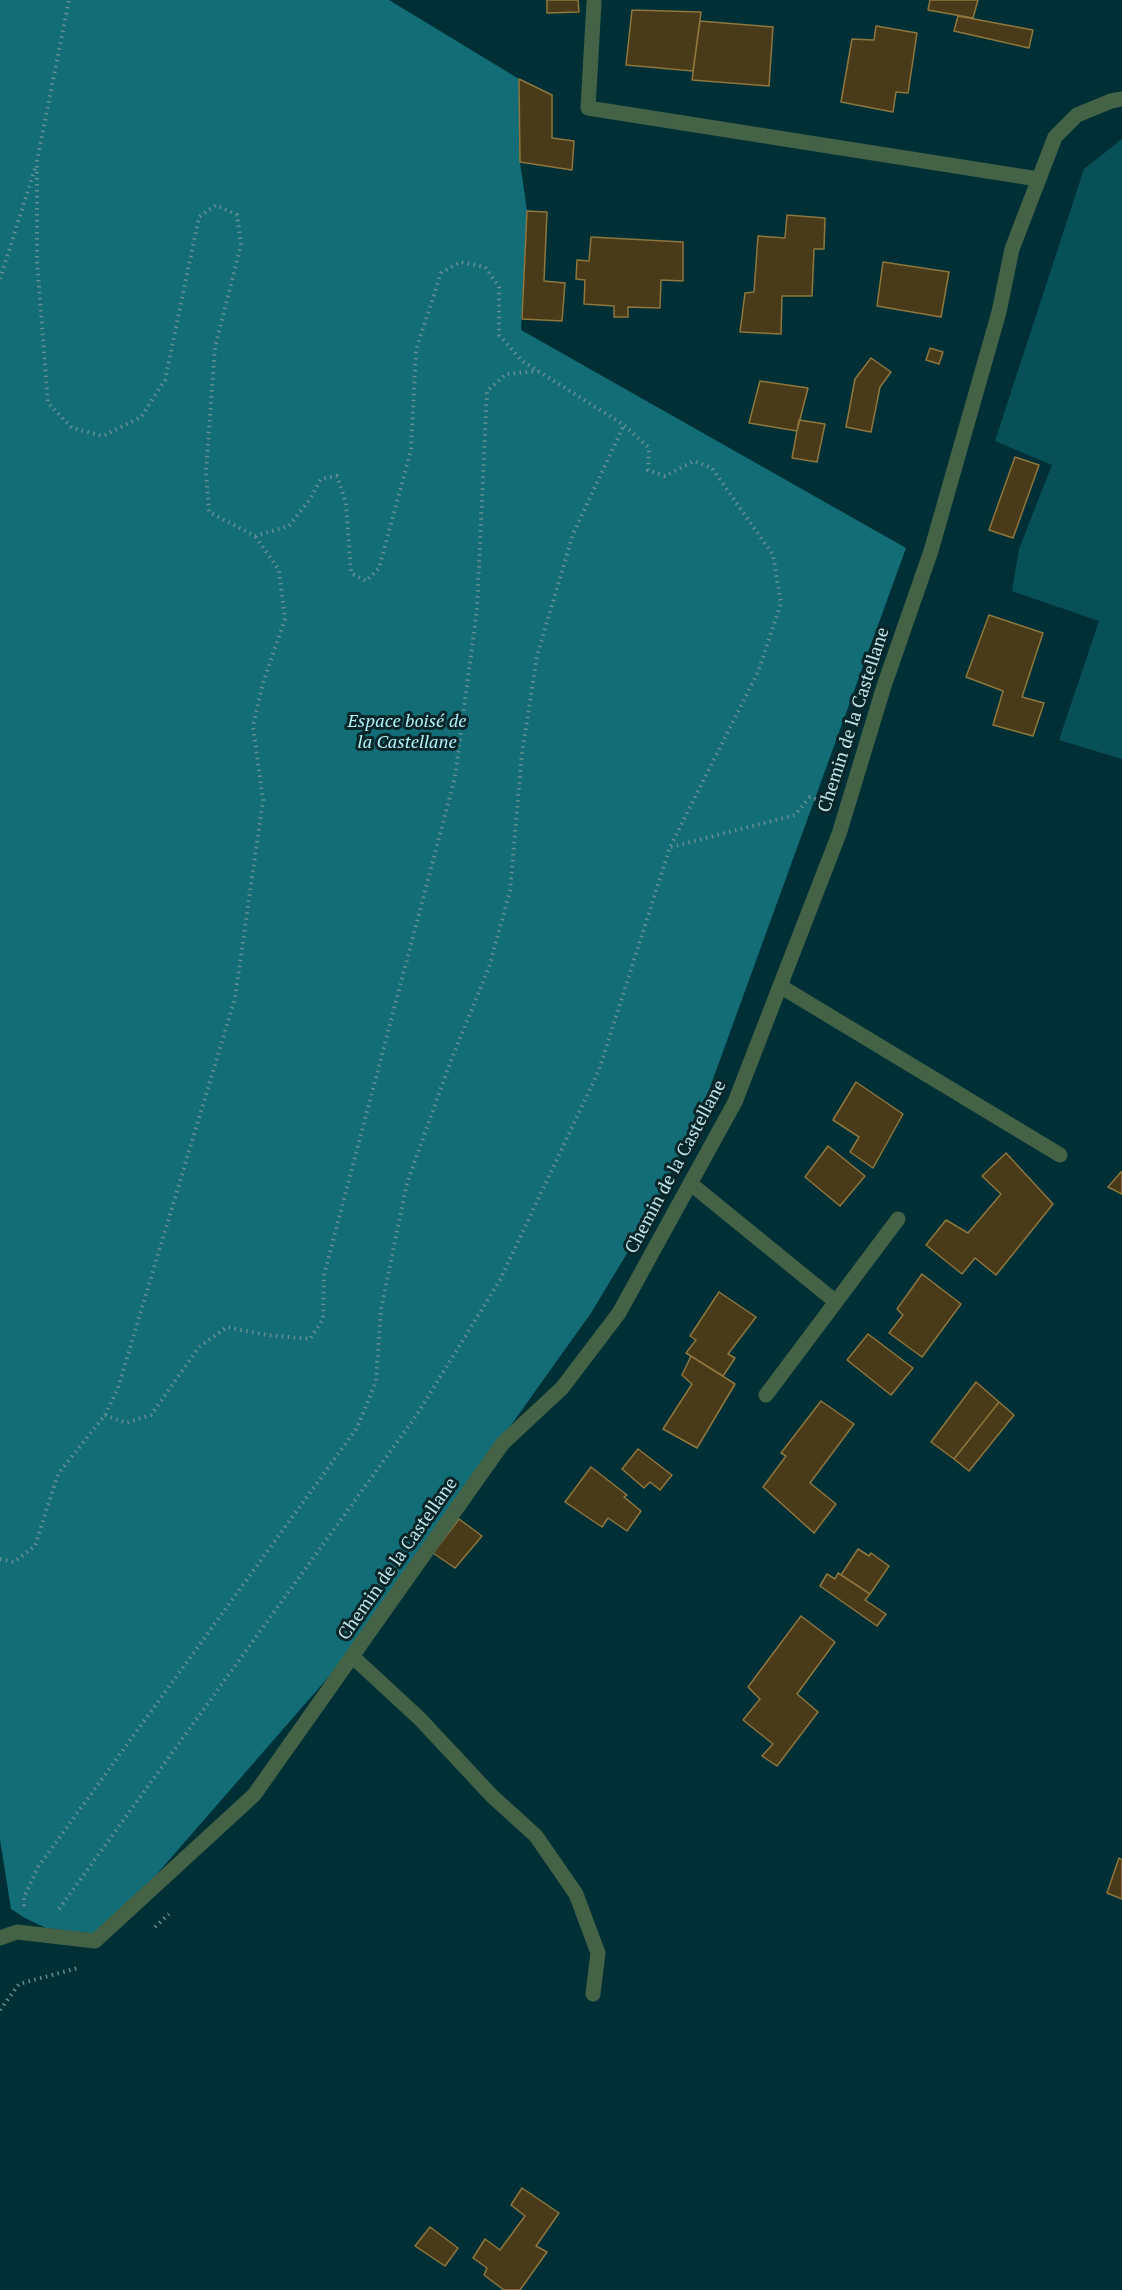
<!DOCTYPE html>
<html>
<head>
<meta charset="utf-8">
<style>
	body { margin:0 }
	canvas { display:block; background:#003036 }
</style>
</head>
<body>
<canvas width="1122" height="2290"></canvas>
<script>
const ctx = document.querySelector('canvas').getContext('2d');
ctx.lineJoin = 'round';
function paint(path, color) { ctx.fillStyle = color; ctx.fill(path, 'evenodd'); }
const toPath = rows => new Path2D(rows.map(r => 'M' + r).join(''));
function stroke(path, color, width, dash) { ctx.strokeStyle = color; ctx.lineWidth = width; ctx.lineCap = dash ? 'butt' : 'round'; ctx.setLineDash(dash || []); ctx.stroke(path); }
function write(font, color, halo, rows, align = 'center') {
  ctx.font = font + ' "PT Serif",serif'; ctx.lineWidth = 6; ctx.setLineDash([]); ctx.textBaseline = 'middle'; ctx.strokeStyle = halo; ctx.fillStyle = color; for (const [text, x, y, turn = 0] of rows) {
    ctx.save(); ctx.translate(x, y); ctx.rotate((+turn || 0) * Math.PI / 180); ctx.textAlign = isNaN(turn) ? turn : align; if (halo) ctx.strokeText(text, 0, 0); ctx.fillText(text, 0, 0); ctx.restore();
  }
}
const green = toPath([
	[1122,139,1122,759,1059,740,1099,621,1012,591,1019,549,1052,465,995,441,1084,169]
]);
const forest = toPath([
	[0,0,389,0,519,79,520,162,527,211,521,330,906,548,709,1090,655,1207,591,1313,345,1658,122,1914,99,1934,46,1928,25,1918,11,1909,0,1839]
]);
const building = toPath([
	[547,0,578,0,579,12,547,13,547,0],
	[930,0,978,0,973,18,928,10,930,0],
	[632,10,701,12,693,71,626,65,632,10],
	[958,16,1033,30,1029,48,954,31,958,16],
	[700,21,773,27,769,86,692,80,700,21],
	[876,26,917,33,908,93,896,92,893,112,841,102,852,39,874,40,876,26],
	[519,79,552,95,552,138,574,141,572,170,520,162,519,79],
	[527,211,547,212,544,281,565,283,562,321,522,319,527,211],
	[787,215,825,218,824,249,814,249,812,296,782,296,781,334,740,332,745,293,754,292,758,236,785,238,787,215],
	[591,237,683,242,683,281,661,280,660,308,628,307,628,317,614,317,614,306,584,304,585,280,576,279,577,260,589,261,591,237],
	[883,262,949,272,941,317,877,306,883,262],
	[930,348,943,352,939,364,926,360,930,348],
	[871,358,891,372,880,387,871,432,846,427,855,379,871,358],
	[760,381,808,388,797,431,749,423,760,381],
	[799,420,825,424,817,462,792,458,799,420],
	[1015,457,1039,465,1013,538,989,530,1015,457],
	[989,615,1043,633,1022,697,1044,703,1033,736,993,725,1003,691,966,677,989,615],
	[856,1082,903,1114,873,1168,850,1152,859,1137,833,1120,856,1082],
	[828,1146,865,1176,840,1206,805,1177,828,1146],
	[1006,1153,1053,1204,996,1275,975,1258,962,1274,926,1245,946,1220,968,1233,1001,1194,982,1176,1006,1153],
	[1121,1172,1122,1172,1122,1194,1108,1187,1121,1172],
	[922,1274,961,1304,922,1357,889,1333,903,1315,897,1309,922,1274],
	[719,1292,756,1317,728,1354,735,1358,723,1376,686,1353,696,1340,690,1336,719,1292],
	[868,1334,913,1368,891,1395,847,1360,868,1334],
	[691,1356,735,1384,697,1448,663,1429,692,1384,682,1375,691,1356],
	[976,1382,999,1402,954,1459,931,1442,976,1382],
	[821,1401,854,1424,810,1483,836,1504,814,1533,763,1487,786,1456,781,1453,821,1401],
	[999,1402,1014,1415,969,1471,954,1459,999,1402],
	[638,1449,672,1475,660,1490,650,1482,644,1488,622,1469,638,1449],
	[591,1467,627,1495,624,1497,641,1511,627,1531,608,1518,602,1527,565,1502,591,1467],
	[459,1519,482,1536,455,1568,433,1553,459,1519],
	[858,1549,869,1556,871,1553,889,1566,870,1594,841,1575,858,1549],
	[838,1573,870,1594,865,1600,886,1614,877,1626,820,1586,827,1574,835,1579,838,1573],
	[801,1616,835,1642,797,1694,818,1712,777,1766,762,1756,773,1744,743,1720,760,1699,748,1687,801,1616],
	[1119,1858,1122,1860,1122,1899,1107,1893,1119,1858],
	[522,2188,559,2213,536,2246,547,2252,520,2290,504,2290,484,2275,487,2268,473,2258,485,2239,500,2250,525,2216,511,2205,522,2188],
	[430,2227,458,2248,445,2266,415,2246,430,2227]
]);
const path = toPath([
	[0,279,36,165],
	[671,847,795,815,810,797,821,801],
	[105,1415,126,1423,151,1415,199,1347,227,1327,266,1335,310,1339,323,1319,324,1275,455,777,477,609,487,391,506,374,538,371],
	[0,1559,14,1562,35,1546,58,1474,105,1415,118,1388,235,998,263,800,253,726,263,683,285,619,279,570,255,536],
	[24,1906,24,1897,38,1867,357,1428,376,1381,381,1309,407,1183,450,1063,489,967,510,891,522,753,537,656,573,534,624,425],
	[59,1909,416,1416,500,1280,599,1070,670,847,758,672,781,603,773,555,712,468,694,461,665,476,648,470,649,448,624,425,522,361,499,335,499,287,485,267,460,262,441,273,416,350,411,450,379,568,366,581,351,573,346,503,337,476,321,479,310,499,289,526,255,536,209,512,206,472,215,347,241,245,237,215,216,205,199,217,165,380,141,417,103,436,72,428,48,403,37,261,37,161,69,0],
	[155,1927,169,1914],
	[0,2010,19,1984,78,1968]
]);
const lane = toPath([
	[594,2,588,108,1038,179],
	[780,986,1060,1155],
	[691,1184,836,1302],
	[766,1395,898,1219],
	[353,1657,420,1719,492,1796,536,1836,576,1894,598,1953,593,1994]
]);
const street = toPath([
	[0,1938,17,1932,95,1941,254,1795,503,1443,562,1388,619,1313,735,1102,839,834,884,686,931,551,999,312,1012,249,1055,137,1077,115,1111,101,1122,99]
]);
const streetNames = [
	["Chemin de la Castellane",854,720,-72],
	["Chemin de la Castellane",676,1167,-62],
	["Chemin de la Castellane",398,1559,-55]
];
const parkNames = [
	["Espace boisé de",407,722],
	["la Castellane",407,743]
];
paint(green, '#075058');
paint(forest, '#126d76');
paint(building, '#493b1a');
stroke(building, '#8f763d', 1.5);
stroke(path, '#638e94', 4, [1.5, 4.5]);
stroke(lane, '#446346', 15);
stroke(street, '#446346', 15);
write('18px', '#bee5ea', '#0a2528', streetNames);
write('italic 18px', '#b1f1f9', '#0a2528', parkNames);
</script>
</body>
</html>
